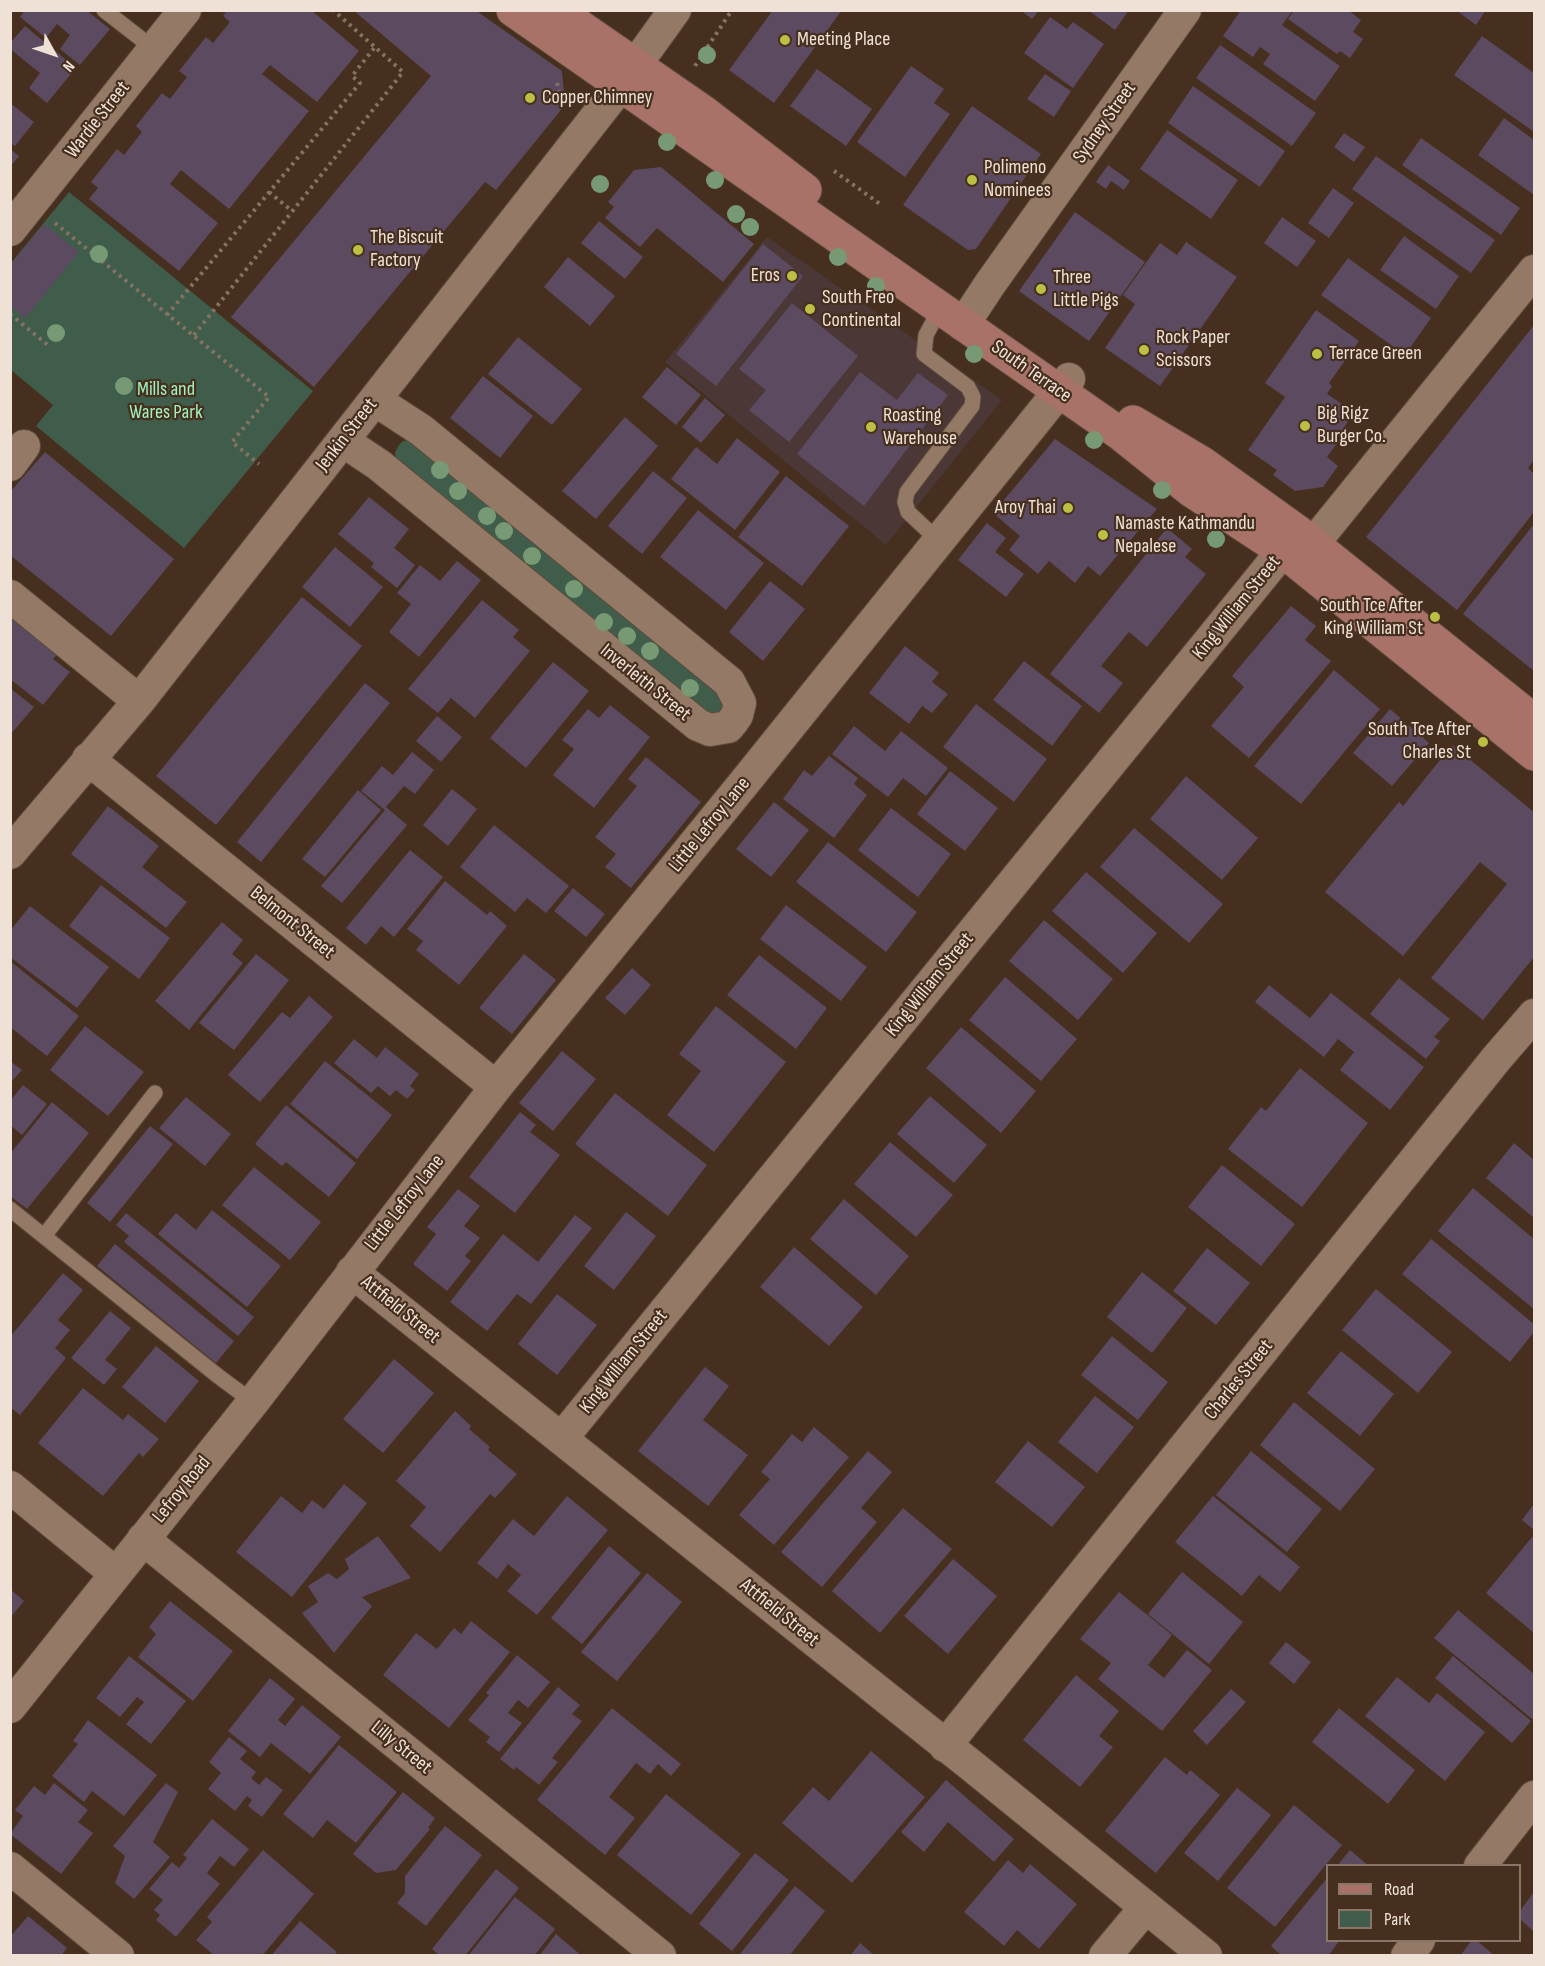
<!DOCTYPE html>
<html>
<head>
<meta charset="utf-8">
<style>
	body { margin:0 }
	#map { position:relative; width:1545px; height:1966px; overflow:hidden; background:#462f1e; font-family:"Sofia Sans Condensed",sans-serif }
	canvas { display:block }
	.frame { position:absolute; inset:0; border:12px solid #f0e1d6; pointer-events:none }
	.legend { position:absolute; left:1326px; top:1864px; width:195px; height:78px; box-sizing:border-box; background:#462f1e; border:2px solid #8a7668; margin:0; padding:8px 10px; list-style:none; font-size:18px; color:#f0e1d6 }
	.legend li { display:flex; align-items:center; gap:12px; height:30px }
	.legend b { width:30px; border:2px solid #8a7668 }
	.north { position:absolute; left:24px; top:24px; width:60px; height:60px; -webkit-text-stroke:4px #462f1e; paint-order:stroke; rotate:130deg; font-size:16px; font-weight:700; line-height:24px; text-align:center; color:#f0e1d6 }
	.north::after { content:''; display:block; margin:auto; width:21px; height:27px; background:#f0e1d6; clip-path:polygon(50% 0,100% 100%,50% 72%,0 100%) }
</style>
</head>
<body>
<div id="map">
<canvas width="1545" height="1966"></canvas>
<div class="frame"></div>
<ul class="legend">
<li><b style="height:8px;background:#a97269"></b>Road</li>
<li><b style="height:16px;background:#3f5d4a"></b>Park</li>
</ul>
<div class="north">N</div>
</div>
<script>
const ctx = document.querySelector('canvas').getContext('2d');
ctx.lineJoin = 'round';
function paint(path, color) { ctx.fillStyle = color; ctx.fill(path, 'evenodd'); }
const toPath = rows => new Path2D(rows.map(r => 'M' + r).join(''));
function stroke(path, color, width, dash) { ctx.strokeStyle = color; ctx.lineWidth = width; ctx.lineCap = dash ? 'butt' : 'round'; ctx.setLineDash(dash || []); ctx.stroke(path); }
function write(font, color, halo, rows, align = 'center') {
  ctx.font = font + ' "Sofia Sans Condensed",sans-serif'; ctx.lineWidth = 4.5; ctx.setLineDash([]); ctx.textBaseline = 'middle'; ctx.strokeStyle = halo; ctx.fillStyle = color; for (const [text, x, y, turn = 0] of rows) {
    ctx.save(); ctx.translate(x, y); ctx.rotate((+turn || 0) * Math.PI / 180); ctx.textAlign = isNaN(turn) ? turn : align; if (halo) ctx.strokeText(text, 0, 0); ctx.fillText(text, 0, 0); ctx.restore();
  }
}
const commercial = toPath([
	[767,237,1002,400,886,545,665,362]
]);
const green = toPath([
	[69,192,313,391,184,548,36,426,53,405,11,370,11,263],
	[413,439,725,689,729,708,709,719,396,460,395,453,398,446,403,441]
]);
const building = toPath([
	[25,10,86,10,110,29,80,65,60,49,70,35,57,24,46,38,20,17],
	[227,10,311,10,359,51,317,102,270,65,262,74,309,111,229,209,181,170,170,184,218,223,179,271,89,199,98,188,91,182,117,149,124,155,142,132,136,126,162,93,170,99,187,77,179,71,206,37,213,43,230,22,223,16],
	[353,10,475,10,562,71,565,105,496,190,485,182,314,387,231,317,431,76],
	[773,10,842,10,774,103,729,70],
	[1020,10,1039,10,1032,19],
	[1088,10,1129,10,1115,30],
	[1241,10,1293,10,1282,25,1340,66,1315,101,1263,64,1270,54,1260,47,1253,57,1223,36],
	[1294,10,1348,10,1361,20,1353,32,1363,39,1350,58,1340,51,1337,54,1288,19],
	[1456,10,1486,10,1476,25],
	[1050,17,1067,29,1073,22,1104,44,1073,88,1024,53],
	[25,26,76,68,47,103,29,88,40,73,10,49,10,43],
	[1482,36,1534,73,1534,132,1454,75],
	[1220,45,1316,113,1292,146,1196,78],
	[911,66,944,89,934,103,950,114,905,177,857,142],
	[817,69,872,109,846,146,790,106],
	[1045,74,1071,91,1054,117,1027,99],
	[1193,86,1285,151,1260,187,1168,123],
	[10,103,34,122,15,146,10,143],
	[972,106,1041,154,976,249,968,250,903,205],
	[1504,118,1534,140,1534,195,1478,155],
	[1167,130,1238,180,1211,219,1140,169],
	[1344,133,1365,147,1354,162,1334,147],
	[1421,138,1520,208,1501,235,1402,165],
	[10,149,19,156,10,167],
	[1376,156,1495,240,1471,273,1352,189],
	[1108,165,1130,181,1124,190,1111,181,1106,189,1096,182],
	[661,167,754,244,723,282,657,228,640,247,605,218,614,207,608,202,634,170],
	[1333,188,1354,203,1329,238,1308,223],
	[1075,212,1145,262,1089,341,1019,291],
	[1282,217,1316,241,1297,267,1264,243],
	[599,221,643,257,625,279,581,243],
	[44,224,79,252,25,318,10,306,10,265],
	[1404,236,1459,276,1436,309,1380,270],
	[1186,242,1237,277,1160,386,1105,348,1135,304,1123,295,1160,243,1177,255],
	[763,244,803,276,716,386,676,354],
	[568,257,615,296,590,326,544,287],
	[1348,258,1431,318,1405,355,1321,295],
	[792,303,858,356,789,442,749,410,766,390,739,369],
	[1316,310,1359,341,1329,383,1332,386,1327,394,1354,412,1343,429,1346,431,1327,457,1338,466,1323,487,1295,491,1273,475,1277,470,1248,450,1285,397,1265,383],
	[1534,325,1534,460,1528,468,1534,474,1534,512,1457,610,1366,537],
	[518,337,582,389,552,425,488,374],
	[667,367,701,395,676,425,642,397],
	[860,372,897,400,918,373,948,395,864,506,797,454],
	[483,376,533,416,500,458,450,418],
	[705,398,725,415,701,443,682,427],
	[625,417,658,446,596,519,562,491],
	[737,438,780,472,735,530,671,479,696,447,717,464],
	[1055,439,1157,509,1100,576,1088,566,1075,583,1049,561,1038,574,1009,550,1020,536,993,513],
	[45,452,174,559,111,636,10,555,10,492],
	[653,471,687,498,642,554,608,526],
	[786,476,849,526,802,586,738,537],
	[369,497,409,529,394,548,415,565,397,588,371,567,374,563,338,534],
	[698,510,764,563,726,610,660,557],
	[987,523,1006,538,995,552,1024,574,1006,597,958,560],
	[1534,524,1534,671,1463,614],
	[1167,528,1192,549,1185,557,1206,574,1147,647,1129,632,1101,666,1123,683,1099,713,1050,674],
	[335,547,383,587,350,627,302,587],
	[457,561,481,580,419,657,389,632,411,604,397,593,420,565,440,581],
	[770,581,805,609,763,661,729,632],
	[302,597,362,646,216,825,156,776],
	[482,600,519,630,513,637,530,651,475,718,451,698,438,713,408,689],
	[1291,606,1316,626,1305,640,1331,661,1249,758,1211,726,1244,687,1232,676],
	[10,609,61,650,53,659,70,672,43,705,10,679],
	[905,646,939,673,932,682,948,694,932,713,922,706,909,724,869,693],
	[1024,661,1082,706,1052,746,993,700],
	[553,662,589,691,526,768,490,738],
	[1334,670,1380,709,1301,804,1254,766],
	[365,683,390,703,261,862,237,842],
	[10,688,34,707,10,735],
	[976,704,1047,759,1014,802,943,747],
	[610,705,650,737,594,808,553,775,574,749,562,740,588,709,599,718],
	[1390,709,1429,743,1392,786,1353,753],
	[437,716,462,737,441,762,416,741],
	[854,726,885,751,901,731,948,768,926,796,903,778,888,797,832,754],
	[1452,745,1534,812,1534,957,1483,1020,1431,978,1507,884,1480,862,1403,956,1325,892,1399,802,1403,806],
	[412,752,434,770,415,794,404,786,386,807,407,825,342,903,321,886,385,810,361,791,382,766,393,775],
	[829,756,858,778,854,784,867,795,834,838,783,799,804,770,812,776],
	[646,757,701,802,631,888,605,867,616,854,595,837,637,786,628,779],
	[950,771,998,808,965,851,917,814],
	[1186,776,1258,838,1222,880,1150,819],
	[452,789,477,809,448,846,423,825],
	[358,790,381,810,325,877,302,859],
	[774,802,809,830,771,877,736,849],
	[108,806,159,846,142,867,187,902,166,928,71,854],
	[891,808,951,854,918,897,858,850],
	[494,825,569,886,546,913,527,898,515,912,460,867],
	[1134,828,1223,904,1189,943,1100,867],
	[828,842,917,912,886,952,796,882],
	[410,850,443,877,394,937,381,926,366,945,346,928],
	[1086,872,1157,933,1123,973,1052,911],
	[445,881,487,915,490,911,507,926,459,985,416,950,423,941,407,929],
	[101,885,170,938,139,979,69,926],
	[573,888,605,914,586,937,554,911],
	[786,905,867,967,841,1001,760,939],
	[30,906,109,967,77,1008,10,957,10,931],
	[1044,920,1113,979,1078,1020,1009,961],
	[222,922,243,940,232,954,243,963,189,1030,155,1001],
	[256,954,289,980,234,1050,199,1023],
	[524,954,556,980,512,1034,479,1008],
	[759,955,827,1008,796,1049,727,995],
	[10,961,79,1016,47,1056,10,1027],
	[632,968,651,985,625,1015,605,998],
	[1005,977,1077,1039,1041,1081,969,1020],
	[1399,978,1450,1019,1434,1037,1440,1041,1426,1059,1370,1014],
	[1269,985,1310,1018,1331,993,1424,1067,1390,1110,1340,1070,1354,1052,1338,1039,1324,1057,1255,1002],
	[309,996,333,1017,260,1102,228,1075,282,1012,290,1018],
	[716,1006,786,1062,714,1152,667,1115,701,1071,679,1054],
	[85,1026,144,1072,108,1116,50,1070],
	[961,1027,1036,1091,1001,1133,926,1068],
	[354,1039,377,1058,385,1047,419,1074,410,1086,415,1090,407,1099,396,1090,390,1096,378,1086,371,1093,334,1063],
	[562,1051,596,1079,553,1131,519,1103],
	[10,1061,22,1070,10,1083],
	[325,1061,392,1115,357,1159,290,1104],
	[1300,1068,1368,1123,1302,1207,1228,1149,1261,1107,1266,1111],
	[23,1085,47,1104,22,1135,10,1125,10,1101],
	[615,1093,707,1165,668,1216,575,1144],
	[930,1096,987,1145,954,1183,897,1134],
	[186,1097,231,1134,205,1166,159,1128],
	[52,1102,89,1133,27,1209,10,1196,10,1154],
	[286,1105,356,1163,329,1197,286,1162,282,1166,255,1144],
	[520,1112,536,1125,530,1132,560,1155,515,1213,469,1177],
	[150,1126,173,1144,110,1222,87,1203],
	[890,1142,953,1195,916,1237,854,1184],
	[1514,1143,1534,1160,1534,1218,1486,1178],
	[1222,1165,1295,1224,1261,1266,1188,1207],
	[254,1167,321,1222,290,1260,222,1205],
	[1473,1188,1534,1239,1534,1309,1438,1231],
	[458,1189,480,1206,464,1226,480,1238,465,1256,471,1261,447,1291,413,1264,436,1234,427,1227],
	[844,1199,909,1256,876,1295,810,1239],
	[212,1210,281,1266,247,1307,158,1234,176,1213,196,1230],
	[626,1212,656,1236,614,1290,584,1266],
	[126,1213,254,1317,238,1336,124,1242,129,1236,116,1225],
	[575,1215,592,1228,531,1304,517,1294,487,1331,450,1302,503,1234,538,1262],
	[1431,1239,1534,1324,1534,1332,1510,1362,1402,1274],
	[115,1244,234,1341,216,1363,97,1266],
	[794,1247,863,1307,829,1346,760,1287],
	[1207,1248,1250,1283,1216,1325,1173,1291],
	[1142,1272,1187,1308,1152,1353,1107,1317],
	[63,1273,83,1290,58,1320,70,1330,55,1348,66,1358,20,1415,10,1407,10,1337],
	[1376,1289,1452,1352,1418,1393,1342,1330],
	[557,1294,597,1325,557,1375,518,1344],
	[110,1311,131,1328,105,1360,117,1369,104,1385,71,1358],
	[1112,1336,1168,1382,1138,1420,1081,1375],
	[156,1346,199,1381,165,1423,122,1387],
	[1341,1351,1394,1394,1360,1436,1307,1393],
	[394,1359,434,1393,383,1453,343,1419],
	[705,1367,729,1386,703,1420,748,1455,708,1506,638,1451],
	[83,1388,123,1420,128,1414,159,1439,143,1457,139,1453,103,1496,38,1443],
	[1095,1396,1134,1427,1097,1473,1058,1442],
	[1294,1402,1375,1469,1340,1511,1260,1445],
	[455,1411,471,1426,469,1429,490,1447,488,1450,517,1474,495,1498,490,1494,440,1552,410,1526,426,1507,396,1481],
	[814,1427,849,1457,774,1545,739,1515,770,1479,761,1472,792,1434,802,1442],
	[1028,1441,1085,1487,1052,1527,995,1482],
	[868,1451,892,1472,861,1508,877,1522,822,1587,781,1552],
	[1251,1451,1322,1509,1287,1552,1216,1495],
	[344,1484,367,1503,292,1597,236,1552,281,1496,302,1513,312,1500,324,1509],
	[567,1496,608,1530,537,1615,507,1591,521,1575,508,1564,497,1579,477,1563,513,1519,534,1536],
	[1213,1496,1300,1567,1280,1592,1259,1575,1242,1596,1175,1542],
	[1534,1504,1534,1530,1522,1520],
	[903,1508,952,1549,880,1633,832,1591],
	[378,1536,411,1578,362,1597,372,1606,334,1653,302,1613,318,1602,308,1586,328,1573,337,1579,349,1569,345,1559],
	[1532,1537,1534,1539,1534,1633,1486,1593],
	[609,1546,641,1573,582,1644,551,1618],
	[953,1559,997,1596,948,1654,904,1616],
	[1182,1572,1243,1622,1209,1664,1148,1614],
	[647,1573,682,1602,617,1681,581,1652],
	[10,1589,24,1601,10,1618],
	[1119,1592,1172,1635,1148,1665,1164,1678,1187,1650,1212,1670,1162,1731,1098,1679,1111,1663,1080,1639],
	[170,1601,233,1651,193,1701,138,1657,156,1634,149,1627],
	[1458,1610,1534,1674,1534,1716,1532,1719,1434,1638],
	[471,1621,510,1652,449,1728,383,1675,416,1633,437,1649,454,1628,461,1634],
	[1286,1642,1311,1662,1294,1684,1269,1663],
	[517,1655,550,1682,528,1708,518,1700,508,1713,522,1723,499,1752,486,1742,490,1737,468,1720,489,1695,486,1693],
	[129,1656,186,1701,151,1744,126,1724,144,1702,137,1697,120,1717,96,1698],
	[1453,1656,1531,1721,1512,1743,1435,1678],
	[1076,1675,1119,1711,1099,1736,1113,1747,1080,1787,1023,1740],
	[1397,1677,1429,1703,1437,1693,1485,1732,1445,1781,1365,1716],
	[270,1678,295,1699,278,1720,285,1726,302,1705,341,1737,310,1774,271,1743,260,1757,228,1731],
	[558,1687,580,1705,572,1714,582,1721,552,1758,558,1762,539,1785,516,1767,514,1770,500,1759],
	[1231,1689,1246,1702,1207,1745,1193,1731],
	[612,1708,681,1764,671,1776,658,1764,650,1774,636,1763,609,1797,635,1818,605,1855,537,1800],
	[1339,1708,1415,1770,1388,1804,1312,1742],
	[88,1720,157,1775,124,1816,92,1791,84,1802,52,1776,78,1744,73,1741],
	[229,1737,247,1751,240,1759,256,1772,251,1778,259,1785,266,1777,283,1790,262,1817,248,1806,252,1800,247,1796,235,1811,208,1789,221,1773,209,1762],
	[339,1745,397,1792,356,1843,327,1820,313,1838,283,1814],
	[871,1751,925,1797,852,1883,782,1823,813,1787,829,1801],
	[1165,1757,1187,1775,1190,1770,1220,1795,1156,1873,1105,1831],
	[946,1780,1014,1839,994,1862,948,1822,924,1852,901,1832],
	[54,1783,88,1810,78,1822,93,1833,61,1874,10,1834,23,1816,15,1810,34,1786,45,1795],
	[166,1783,178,1792,153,1842,170,1857,134,1899,115,1883,125,1856,113,1846],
	[1237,1788,1271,1815,1218,1881,1184,1853],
	[403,1792,435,1818,428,1828,430,1829,396,1870,376,1873,353,1854],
	[666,1794,741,1854,691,1915,617,1855],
	[1294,1805,1342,1845,1275,1927,1227,1888],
	[212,1819,249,1849,234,1867,220,1856,207,1873,220,1884,176,1937,156,1920,160,1915,154,1910,163,1900,149,1889,172,1862,179,1868,187,1858,183,1855],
	[445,1826,482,1855,426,1926,397,1903,405,1893,405,1876],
	[263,1850,314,1894,262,1956,254,1954,215,1956,196,1940,212,1922,207,1917],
	[1350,1850,1369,1866,1337,1866],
	[755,1853,789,1880,732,1951,699,1924],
	[1008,1860,1023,1873,1030,1864,1077,1904,1039,1949,1017,1930,1004,1946,964,1912],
	[496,1869,519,1888,465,1956,440,1956,432,1949],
	[1328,1877,1328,1940,1340,1940,1328,1956,1282,1956,1271,1946],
	[795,1886,825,1911,789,1956,743,1956,740,1954],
	[1534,1892,1534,1932,1520,1919,1520,1911],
	[515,1897,555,1929,534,1956,468,1956],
	[28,1916,67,1948,61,1956,10,1956,10,1937],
	[300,1921,337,1952,334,1956,271,1956],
	[556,1934,582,1956,539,1956],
	[1472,1940,1476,1940,1495,1956,1460,1956],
	[860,1943,875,1956,850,1956]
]);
const path = toPath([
	[695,66,732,10],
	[557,83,560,97,569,96],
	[834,171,880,204],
	[269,192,292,211],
	[55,223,269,397,232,442,259,464],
	[10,314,49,346],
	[167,315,360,83,352,76,375,47],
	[194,335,403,72,333,10]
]);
const lane = toPath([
	[104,10,154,49],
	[938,540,908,512,905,502,907,492,972,406,973,397,968,387,924,354,926,335,940,309],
	[10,1209,218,1376,253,1402],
	[44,1236,155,1093]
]);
const street = toPath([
	[10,230,185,10],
	[963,325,990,284,1185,10],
	[343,441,379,465,698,725,710,730,728,727,733,721,737,715,740,703,729,682,421,430,375,400],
	[10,465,24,446],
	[1313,544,1534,271],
	[10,596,139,701],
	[88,759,496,1087],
	[10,853,139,701,621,85,675,10],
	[352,1272,972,1766,1206,1956],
	[562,1438,1298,532],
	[10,1487,115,1573],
	[143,1539,660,1956],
	[10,1707,253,1402,496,1087,744,783,1069,379],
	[945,1746,1496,1059,1534,1015],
	[1480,1866,1534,1797],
	[10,1868,118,1956],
	[1105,1956,1146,1907],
	[1407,1956,1419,1940]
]);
const secondary = toPath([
	[513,10,1122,435,1192,491,1283,551,1534,754],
	[556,10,705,113,805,190],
	[1133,422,1202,463,1298,532,1534,721]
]);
const trees = [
	[707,55],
	[667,142],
	[715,180],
	[600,184],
	[736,214],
	[750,227],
	[99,254],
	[838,257],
	[876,286],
	[56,333],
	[974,354],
	[124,386],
	[1094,440],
	[440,470],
	[1162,490],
	[458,491],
	[487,516],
	[504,531],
	[1216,539],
	[532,556],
	[574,589],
	[604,622],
	[627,636],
	[650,651],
	[690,688]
];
const markers = [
	[785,40,6,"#bbc044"],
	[530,98,6,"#bbc044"],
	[972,180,6,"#bbc044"],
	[358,250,6,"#bbc044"],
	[792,276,6,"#bbc044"],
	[1041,289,6,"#bbc044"],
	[810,309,6,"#bbc044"],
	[1144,350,6,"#bbc044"],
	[1317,354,6,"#bbc044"],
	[1305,426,6,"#bbc044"],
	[871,427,6,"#bbc044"],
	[1068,508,6,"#bbc044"],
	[1103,535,6,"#bbc044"],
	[1435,617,6,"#bbc044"],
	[1483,742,6,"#bbc044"]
];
const poiNames = [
	["Meeting Place",797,40],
	["Copper Chimney",542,98],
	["Polimeno",984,168],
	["Nominees",984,191],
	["The Biscuit",370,238],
	["Factory",370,261],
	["Eros",780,276,"right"],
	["Three",1053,278],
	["Little Pigs",1053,301],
	["South Freo",822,298],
	["Continental",822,321],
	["Rock Paper",1156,338],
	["Scissors",1156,361],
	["Terrace Green",1329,354],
	["Big Rigz",1317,414],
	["Burger Co.",1317,437],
	["Roasting",883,416],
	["Warehouse",883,439],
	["Aroy Thai",1056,508,"right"],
	["Namaste Kathmandu",1115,524],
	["Nepalese",1115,547],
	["South Tce After",1423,606,"right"],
	["King William St",1423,629,"right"],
	["South Tce After",1471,730,"right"],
	["Charles St",1471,753,"right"]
];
const streetNames = [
	["Wardie Street",98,120,-52],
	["Sydney Street",1105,123,-55],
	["South Terrace",1031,372,35],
	["Jenkin Street",347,435,-52],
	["King William Street",1237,608,-51],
	["Inverleith Street",645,683,39],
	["Little Lefroy Lane",710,825,-51],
	["Belmont Street",292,923,39],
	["King William Street",930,985,-51],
	["Little Lefroy Lane",405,1203,-52],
	["Attfield Street",400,1310,39],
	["King William Street",624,1362,-51],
	["Charles Street",1239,1380,-51],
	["Lefroy Road",182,1490,-51],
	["Attfield Street",779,1613,39],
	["Lilly Street",401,1748,39]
];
const parkNames = [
	["Mills and",166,390],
	["Wares Park",166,413]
];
paint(commercial, '#4b3736');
paint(green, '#3f5d4a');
paint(building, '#5c4a61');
stroke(lane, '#5e4c3c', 17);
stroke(street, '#5e4c3c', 34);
stroke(secondary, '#5e4c3c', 35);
stroke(path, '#867263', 4, [3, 4.5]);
stroke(lane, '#947966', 15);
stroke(street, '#947966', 32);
stroke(secondary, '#a97269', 33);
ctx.fillStyle = '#779a75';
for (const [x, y] of trees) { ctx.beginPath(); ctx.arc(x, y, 9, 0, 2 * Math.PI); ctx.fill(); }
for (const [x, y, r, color] of markers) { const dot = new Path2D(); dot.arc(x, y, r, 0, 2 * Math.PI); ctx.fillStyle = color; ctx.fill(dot); stroke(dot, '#462f1e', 2); }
write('20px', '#f0e1d6', '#462f1e', poiNames, 'left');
write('20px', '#f0e1d6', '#462f1e', streetNames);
write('20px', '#9ff2bd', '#462f1e', parkNames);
</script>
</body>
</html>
